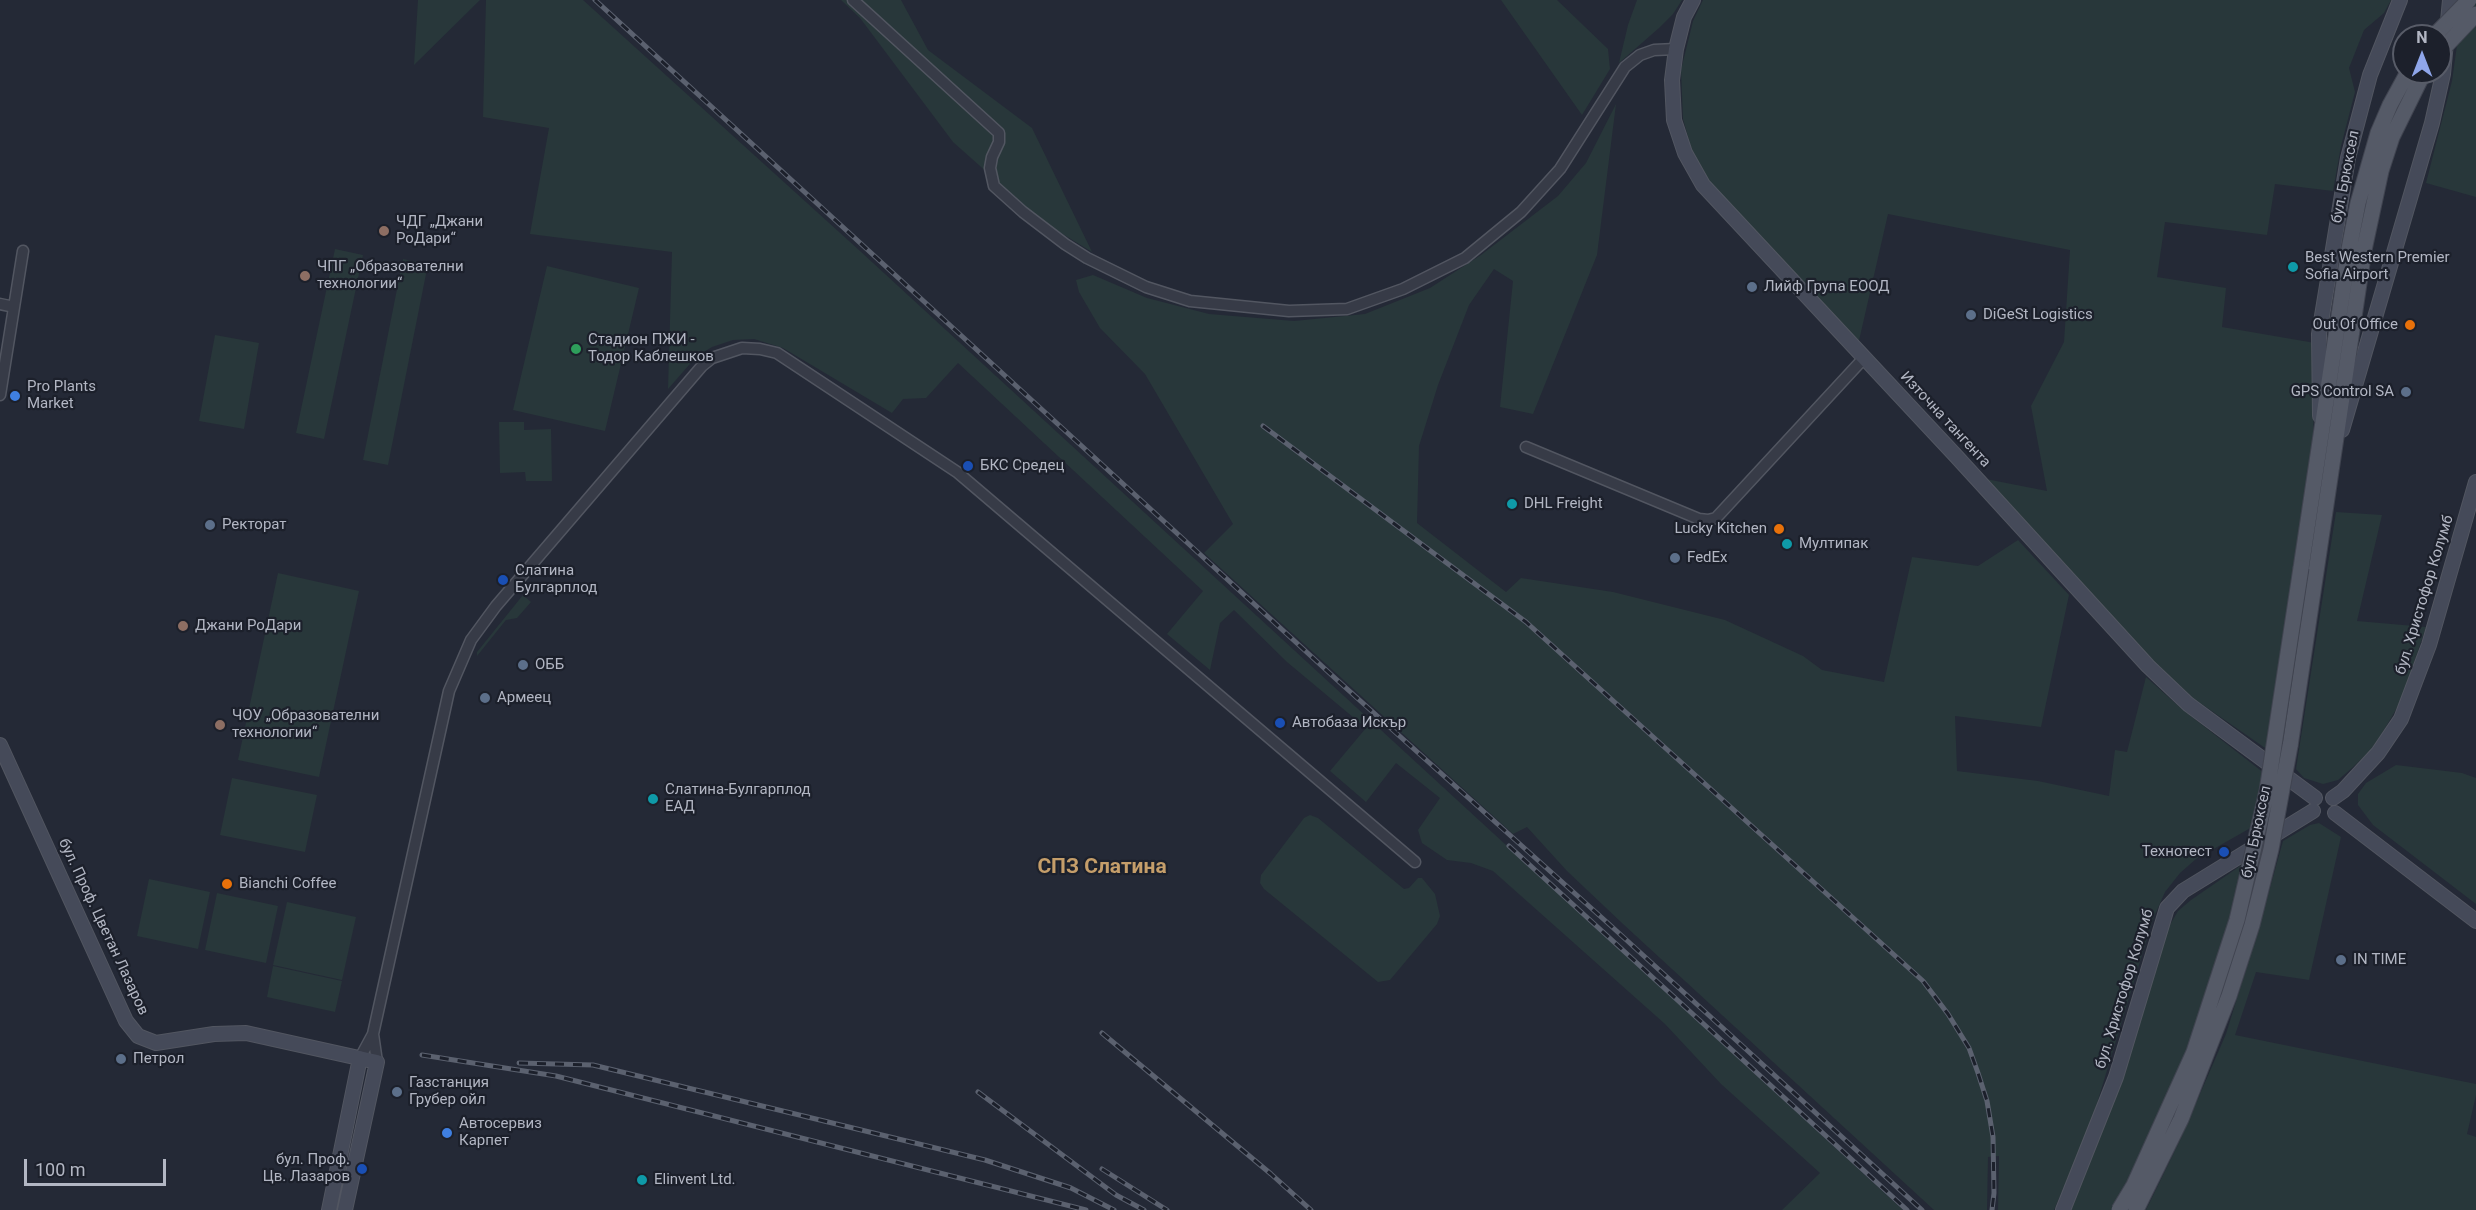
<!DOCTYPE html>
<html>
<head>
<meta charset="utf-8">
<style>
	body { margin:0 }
	#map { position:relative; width:2476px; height:1210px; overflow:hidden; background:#242936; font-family:Roboto,sans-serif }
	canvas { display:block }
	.north { position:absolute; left:2392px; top:24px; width:60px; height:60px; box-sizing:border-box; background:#1c202b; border:2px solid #585c68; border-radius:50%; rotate:0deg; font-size:16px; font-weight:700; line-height:24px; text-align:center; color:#b2b6c3 }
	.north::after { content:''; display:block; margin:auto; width:21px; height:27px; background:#8fa6ea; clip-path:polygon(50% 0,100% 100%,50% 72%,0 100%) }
	.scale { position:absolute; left:24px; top:1159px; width:142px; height:27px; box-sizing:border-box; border:3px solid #b2b6c3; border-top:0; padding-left:8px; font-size:18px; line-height:21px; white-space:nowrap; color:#b2b6c3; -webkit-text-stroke:4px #1c202b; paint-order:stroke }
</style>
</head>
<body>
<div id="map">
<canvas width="2476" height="1210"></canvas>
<div class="north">N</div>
<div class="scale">100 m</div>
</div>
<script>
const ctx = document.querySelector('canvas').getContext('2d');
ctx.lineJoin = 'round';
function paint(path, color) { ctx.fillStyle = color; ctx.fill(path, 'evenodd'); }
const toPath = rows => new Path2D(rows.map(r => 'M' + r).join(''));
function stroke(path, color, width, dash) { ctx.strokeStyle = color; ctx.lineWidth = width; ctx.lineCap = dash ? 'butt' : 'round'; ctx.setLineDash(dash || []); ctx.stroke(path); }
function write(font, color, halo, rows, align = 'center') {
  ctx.font = font + ' Roboto,sans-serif'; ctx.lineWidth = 4.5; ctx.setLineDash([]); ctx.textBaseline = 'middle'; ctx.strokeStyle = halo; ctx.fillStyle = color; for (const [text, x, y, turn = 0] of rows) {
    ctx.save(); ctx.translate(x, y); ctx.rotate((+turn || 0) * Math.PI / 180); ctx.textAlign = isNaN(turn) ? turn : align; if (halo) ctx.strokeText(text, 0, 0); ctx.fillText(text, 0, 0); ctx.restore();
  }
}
const green = toPath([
	[418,0,480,0,414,65],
	[486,0,583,0,860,251,1903,1210,1782,1210,1820,1173,1721,1084,1665,1024,1493,871,1471,863,1447,860,1422,843,1418,830,1440,798,1396,763,1366,802,1330,771,1366,728,1287,662,1234,610,1220,623,1210,670,1167,634,1203,591,958,363,926,398,903,399,892,413,783,348,754,339,733,340,712,347,696,357,668,389,672,252,530,234,549,128,483,117],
	[841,0,901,0,928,50,1032,128,1092,252,1043,222,953,142,860,18],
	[1501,0,1557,0,1608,49,1610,69,1582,115],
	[1637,0,1682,0,1673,14,1659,28,1619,63,1628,25],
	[1703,0,2391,0,2384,13,2364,30,2349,68,2355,92,2341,146,2333,191,2275,184,2267,235,2165,222,2157,277,2226,288,2222,327,2315,343,2313,448,2268,750,2193,698,2154,662,2076,580,1986,479,2047,491,2031,406,2064,342,2070,250,1888,214,1858,345,1709,181,1692,151,1683,119,1681,70,1693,21],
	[2461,0,2476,0,2476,197,2426,183,2452,81,2458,38],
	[1616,104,1597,255,1533,414,1500,407,1513,281,1494,269,1469,305,1438,385,1419,446,1417,523,1506,592,1521,578,1613,592,1725,620,1803,656,1822,670,1884,682,1912,557,1978,566,2018,540,2069,595,2041,727,1955,716,1957,771,2038,781,2109,796,2115,750,2127,752,2146,677,2183,710,2264,773,2254,826,2196,859,2180,873,2165,892,2153,919,2091,1123,2054,1210,1998,1210,1999,1156,1988,1157,1987,1210,1934,1210,1623,924,1567,871,1527,827,1513,834,1204,553,1233,524,1145,374,1100,328,1079,292,1076,280,1093,275,1147,298,1209,314,1294,321,1365,314,1430,288,1481,255,1558,196,1586,163],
	[335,249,363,255,324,439,296,433],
	[403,259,428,264,388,465,363,460],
	[547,266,639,288,605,431,513,410],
	[215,335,259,343,244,429,199,421],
	[499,422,524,422,524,430,551,429,552,481,526,481,525,472,500,473],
	[2336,512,2382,515,2357,621,2426,627,2401,701,2384,730,2370,751,2352,768,2338,780,2323,784,2304,778,2296,769],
	[278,573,359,591,319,777,238,760],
	[523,595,531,602,517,618,506,620,477,656,477,652],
	[2396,765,2462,773,2476,778,2476,904,2373,825,2358,805,2358,794,2366,783],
	[232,778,317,795,305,852,220,835],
	[1310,815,1318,818,1404,889,1409,888,1418,878,1422,878,1435,894,1440,916,1437,924,1390,980,1378,982,1264,889,1260,883,1261,875,1304,818],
	[2319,823,2341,837,2309,980,2256,972,2235,1035,2476,1084,2476,1095,2467,1134,2476,1137,2476,1210,2146,1210,2180,1140,2226,1034,2259,927,2283,841,2310,825],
	[2246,862,2226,936,2202,1014,2167,1099,2124,1188,2111,1210,2071,1210,2122,1078,2168,928,2178,911,2191,900],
	[149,879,210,892,198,949,137,936],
	[217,893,278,906,266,963,205,950],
	[287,902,356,917,342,980,273,965],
	[273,966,342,981,335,1012,267,997]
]);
const street = toPath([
	[853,0,999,133,999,142,992,157,990,168,994,186,1023,212,1065,244,1087,258,1146,287,1190,301,1289,311,1347,309,1403,289,1465,258,1521,212,1560,169,1625,67,1640,55,1654,50,1676,49],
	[0,304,14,307],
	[0,395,23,251],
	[1526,447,1699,519,1708,520,1716,518,1864,358],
	[373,1034,377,1062],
	[360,1058,373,1034,449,691,471,640,496,606,702,366,712,358,742,348,760,349,777,353,957,472,1415,862]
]);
const secondary = toPath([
	[1693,0,1684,17,1676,49,1672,80,1674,120,1685,153,1703,185,1956,456,2148,666,2188,704,2315,798],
	[2320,416,2319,334,2348,158,2370,75,2400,0],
	[2342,430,2432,123,2443,74,2450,0],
	[0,745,126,1021,138,1036,156,1043,214,1034,246,1033,377,1062,345,1210],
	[2333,798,2343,791,2378,753,2401,719,2429,645,2476,482],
	[2335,813,2476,921],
	[329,1210,360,1058],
	[2063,1210,2116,1077,2167,908,2183,891,2313,811]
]);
const primary = toPath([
	[2301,568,2349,249,2358,203,2378,133,2390,105,2408,72],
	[2290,746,2364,250,2381,171,2392,137,2424,72]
]);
const rail = toPath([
	[595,0,1336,679,1610,925,1922,1210],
	[1263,426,1526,622,1923,981,1948,1014,1969,1048,1978,1073,1987,1101,1993,1137,1994,1193,1992,1210],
	[1509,846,1907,1210],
	[1102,1033,1271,1174,1311,1210],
	[422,1055,556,1076,1086,1210],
	[519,1063,593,1065,985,1160,1071,1188,1114,1210],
	[978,1092,1116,1195,1144,1210],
	[1102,1169,1167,1210]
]);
const primaryBridge = toPath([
	[2434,36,2469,0],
	[2440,52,2476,14],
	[2119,1210,2134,1185,2194,1052,2237,920,2267,791,2301,568],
	[2136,1210,2181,1119,2229,996,2252,925,2271,849,2290,746]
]);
const markers = [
	[384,231,6,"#8d6e63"],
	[2293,267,6,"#0f9aa8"],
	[305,276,6,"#8d6e63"],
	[1752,287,6,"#5c6f8a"],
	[1971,315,6,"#5c6f8a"],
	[2410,325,6,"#e8710a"],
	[576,349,6,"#2e9e5b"],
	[2406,392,6,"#5c6f8a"],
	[15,396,6,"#3f7fe0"],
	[968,466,6,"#1a4fb4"],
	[1512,504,6,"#0f9aa8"],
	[210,525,6,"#5c6f8a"],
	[1779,529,6,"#e8710a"],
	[1787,544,6,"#0f9aa8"],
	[1675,558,6,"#5c6f8a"],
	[503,580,6,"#1a4fb4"],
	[183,626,6,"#8d6e63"],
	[523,665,6,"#5c6f8a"],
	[485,698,6,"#5c6f8a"],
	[1280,723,6,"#1a4fb4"],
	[220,725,6,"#8d6e63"],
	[653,799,6,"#0f9aa8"],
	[2224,852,6,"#1a4fb4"],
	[227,884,6,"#e8710a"],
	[2341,960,6,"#5c6f8a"],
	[121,1059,6,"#5c6f8a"],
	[397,1092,6,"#5c6f8a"],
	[447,1133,6,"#3f7fe0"],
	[362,1169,6,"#1a4fb4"],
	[642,1180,6,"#0f9aa8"]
];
const streetNames = [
	["бул. Брюксел",2346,177,-79],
	["Източна тангента",1945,420,47],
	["бул. Христофор Колумб",2425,595,-73],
	["бул. Брюксел",2257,832,-78],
	["бул. Проф. Цветан Лазаров",103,927,65],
	["бул. Христофор Колумб",2125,989,-73]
];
const poiNames = [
	["ЧДГ „Джани",396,222],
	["РоДари“",396,239],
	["Best Western Premier",2305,258],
	["Sofia Airport",2305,275],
	["ЧПГ „Образователни",317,267],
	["технологии“",317,284],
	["Лийф Група ЕООД",1764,287],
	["DiGeSt Logistics",1983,315],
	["Out Of Office",2398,325,"right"],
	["Стадион ПЖИ -",588,340],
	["Тодор Каблешков",588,357],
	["Pro Plants",27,387],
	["Market",27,404],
	["GPS Control SA",2394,392,"right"],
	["БКС Средец",980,466],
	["DHL Freight",1524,504],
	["Ректорат",222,525],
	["Lucky Kitchen",1767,529,"right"],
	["Мултипак",1799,544],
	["FedEx",1687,558],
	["Слатина",515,571],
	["Булгарплод",515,588],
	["Джани РоДари",195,626],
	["ОББ",535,665],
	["Армеец",497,698],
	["ЧОУ „Образователни",232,716],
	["технологии“",232,733],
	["Автобаза Искър",1292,723],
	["Слатина-Булгарплод",665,790],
	["ЕАД",665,807],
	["Технотест",2212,852,"right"],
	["Bianchi Coffee",239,884],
	["IN TIME",2353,960],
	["Петрол",133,1059],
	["Газстанция",409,1083],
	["Грубер ойл",409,1100],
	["Автосервиз",459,1124],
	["Карпет",459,1141],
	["бул. Проф.",350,1160,"right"],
	["Цв. Лазаров",350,1177,"right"],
	["Elinvent Ltd.",654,1180]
];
const districtNames = [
	["СПЗ Слатина",1102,868]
];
paint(green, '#28373a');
stroke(street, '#525661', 13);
stroke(secondary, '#525661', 16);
stroke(primary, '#404450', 17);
stroke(street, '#373b47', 10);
stroke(secondary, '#454a59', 14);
stroke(primary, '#555a67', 15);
stroke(rail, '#5b616f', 5);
stroke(rail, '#1c202b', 3, [9]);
stroke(primaryBridge, '#404450', 17, []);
stroke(primaryBridge, '#555a67', 15);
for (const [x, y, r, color] of markers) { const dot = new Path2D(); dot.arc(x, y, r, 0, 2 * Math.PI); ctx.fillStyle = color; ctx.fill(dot); stroke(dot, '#1c202b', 2); }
write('15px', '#b2b6c3', '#1c202b', streetNames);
write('15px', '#b2b6c3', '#1c202b', poiNames, 'left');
write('bold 21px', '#c59e6a', '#1c202b', districtNames);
</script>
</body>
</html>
